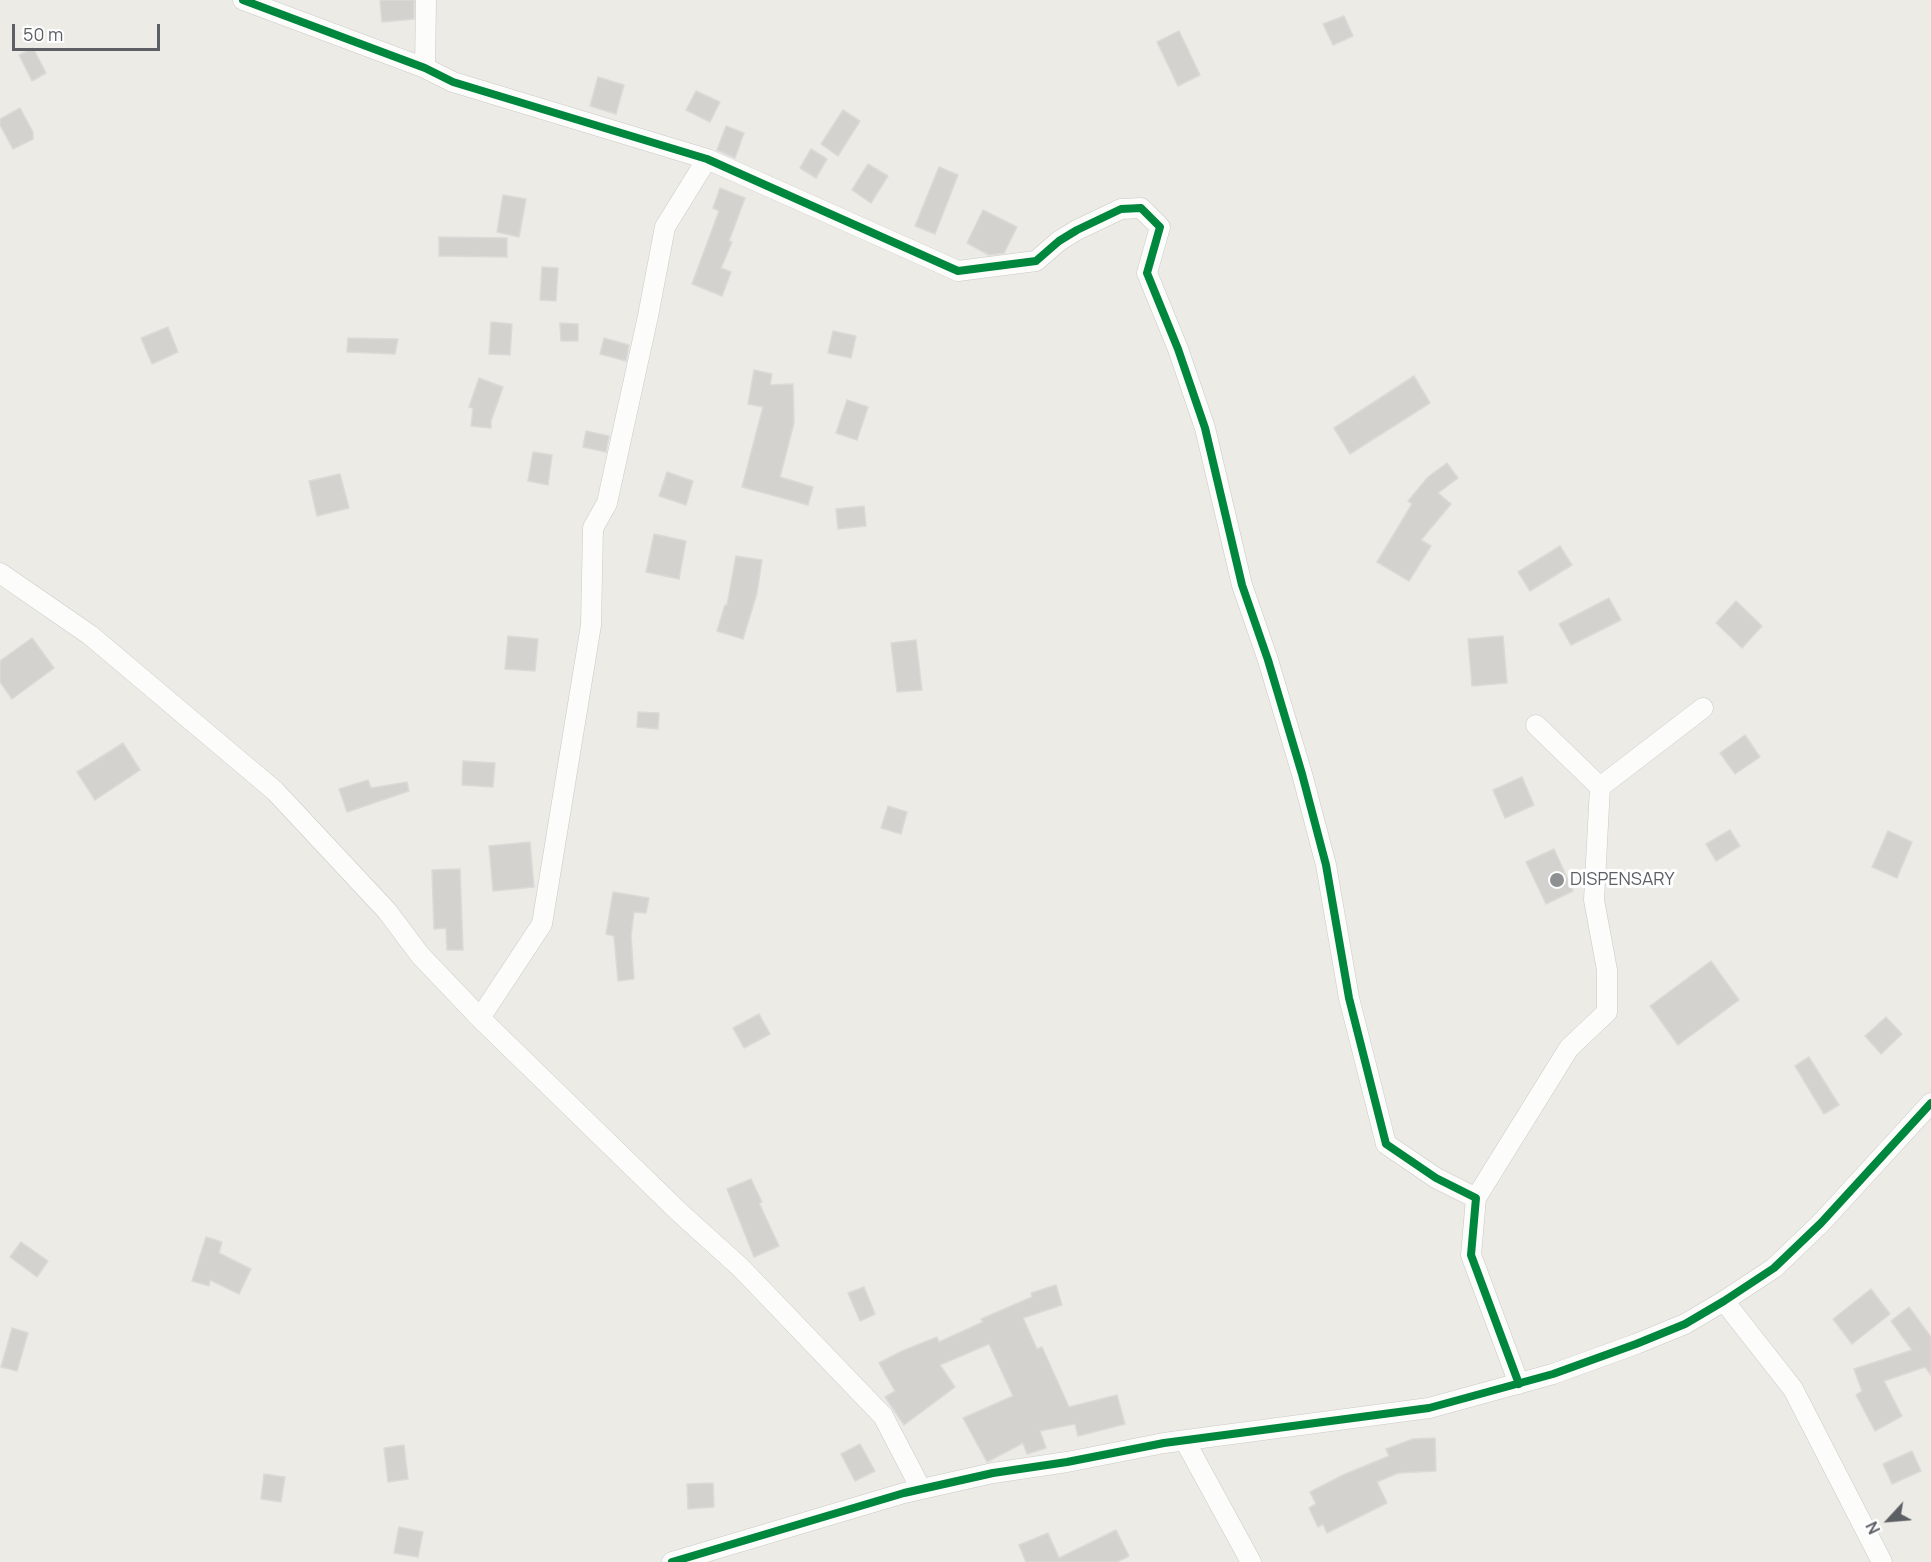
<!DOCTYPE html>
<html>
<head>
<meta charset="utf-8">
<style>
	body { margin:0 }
	#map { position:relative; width:1931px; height:1562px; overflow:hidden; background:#ecebe6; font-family:Manrope,sans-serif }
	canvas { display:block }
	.north { position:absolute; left:1859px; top:1490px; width:60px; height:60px; -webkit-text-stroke:4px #fff; paint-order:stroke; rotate:244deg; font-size:16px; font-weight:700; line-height:24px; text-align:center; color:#5c5f64 }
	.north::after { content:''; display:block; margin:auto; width:21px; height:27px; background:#5c5f64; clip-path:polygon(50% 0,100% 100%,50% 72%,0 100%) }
	.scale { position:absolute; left:12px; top:24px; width:148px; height:27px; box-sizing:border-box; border:3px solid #5c5f64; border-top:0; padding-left:8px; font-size:18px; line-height:21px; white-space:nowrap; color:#5c5f64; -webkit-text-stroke:4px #fff; paint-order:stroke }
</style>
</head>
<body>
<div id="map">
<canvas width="1931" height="1562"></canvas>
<div class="north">N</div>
<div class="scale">50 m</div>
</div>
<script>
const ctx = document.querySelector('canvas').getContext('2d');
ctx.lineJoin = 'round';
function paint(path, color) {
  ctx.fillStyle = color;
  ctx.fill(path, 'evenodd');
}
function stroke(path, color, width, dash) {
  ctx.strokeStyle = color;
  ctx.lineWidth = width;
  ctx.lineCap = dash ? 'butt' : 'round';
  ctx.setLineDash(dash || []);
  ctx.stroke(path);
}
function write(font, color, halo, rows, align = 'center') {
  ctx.font = font + ' Manrope,sans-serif';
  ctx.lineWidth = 6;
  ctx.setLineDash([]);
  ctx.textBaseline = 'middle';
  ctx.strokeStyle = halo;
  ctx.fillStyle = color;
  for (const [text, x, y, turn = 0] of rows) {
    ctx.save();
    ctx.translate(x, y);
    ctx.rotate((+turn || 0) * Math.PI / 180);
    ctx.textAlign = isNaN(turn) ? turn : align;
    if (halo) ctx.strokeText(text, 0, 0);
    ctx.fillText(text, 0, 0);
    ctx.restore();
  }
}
const building = new Path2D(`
	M380 0H414V19L382 22Z
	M1344 16 1353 36 1333 45 1323 24Z
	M1179 31 1200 75 1178 86 1157 42Z
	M33 48 46 73 32 81 19 55Z
	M598 77 624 85 616 114 590 106Z
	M696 91 720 102 710 122 686 110Z
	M20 108 33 132V139L13 149 0 125V119Z
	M843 110 860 121 838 156 821 144Z
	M726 126 744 133 735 158 717 150Z
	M811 149 827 159 816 178 800 168Z
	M868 164 888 176 871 203 852 190Z
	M939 167 958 175 935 234 915 226Z
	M720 188 745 198 729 241 732 242 721 268 731 272 722 296 692 284 719 211 713 208Z
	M503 195 526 199 519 237 497 232Z
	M983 210 1017 227 1004 253 989 255 967 243Z
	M439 237 507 238V257L439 256Z
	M542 267 558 268 556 301 540 300Z
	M491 322 512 324 510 355 489 354Z
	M560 323 578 324V341H561Z
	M168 327 178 352 152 364 141 338Z
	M833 331 856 336 851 358 828 353Z
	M348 338 398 339 395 354 347 352Z
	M604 338 629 345 626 361 600 354Z
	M754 370 772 374 770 385 793 384 794 423 780 477 813 487 808 505 742 487 763 407 748 404Z
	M1414 376 1430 403 1350 454 1334 428Z
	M479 378 503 387 491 421V428L471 426 473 408 469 407Z
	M847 400 868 407 857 440 836 433Z
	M586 431 609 436 606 452 583 447Z
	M533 452 552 455 548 485 528 481Z
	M1447 463 1458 478 1438 493 1451 504 1421 540 1431 546 1409 581 1377 562 1412 504 1408 501 1428 477Z
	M667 472 693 481 686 505 659 496Z
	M340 474 349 508 317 516 309 481Z
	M864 506 866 526 838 529 836 509Z
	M654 534 686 541 679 579 646 572Z
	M1560 546 1572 565 1530 591 1518 572Z
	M736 556 762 560 757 593 743 639 717 631 725 605H727Z
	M1609 598 1621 620 1571 645 1559 624Z
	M1736 601 1762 626 1742 648 1716 623Z
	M508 636 538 639 535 671 505 669Z
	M1503 636 1507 683 1472 686 1468 639Z
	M32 638 54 668 12 699 0 682V661Z
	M916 640 922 690 897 692 891 643Z
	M638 712 659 713 658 729 637 727Z
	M1745 735 1760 757 1735 774 1720 753Z
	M123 743 140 770 95 800 77 772Z
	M463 761 495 763 493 787 462 785Z
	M1522 777 1534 805 1505 818 1493 790Z
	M368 780 371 788 407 782 409 791 347 812 339 789Z
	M888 806 907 812 901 834 881 828Z
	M1730 830 1740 846 1716 861 1706 844Z
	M1888 831 1912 842 1897 878 1872 867Z
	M530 842 534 887 493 891 489 846Z
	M1554 849 1573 891 1546 904 1526 862Z
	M460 869 463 950H447L446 928 434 929 432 870Z
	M613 892 649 898 646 913 634 912 631 936 634 979 618 981 614 936 606 934Z
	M1711 961 1739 1000 1678 1045 1650 1006Z
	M759 1014 770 1034 744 1048 733 1028Z
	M1886 1017 1902 1034 1881 1054 1865 1036Z
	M1809 1057 1839 1105 1824 1114 1795 1066Z
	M751 1179 762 1202 759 1203 779 1246 754 1257 727 1189Z
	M206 1237 222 1242 219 1253 251 1269 239 1294 210 1280 209 1286 192 1281Z
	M21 1242 48 1261 37 1277 10 1257Z
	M1056 1285 1062 1305 1023 1318 1037 1349 1042 1347 1069 1407 1117 1395 1125 1424 1078 1436 1075 1424 1040 1431 1046 1448 1027 1454 1023 1443 987 1462 963 1418 1013 1396 989 1344 940 1365 955 1387 904 1425 885 1397 895 1391 879 1363 902 1351 937 1337 939 1342 983 1322 981 1319 1032 1297 1031 1293Z
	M864 1287 875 1314 860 1321 848 1293Z
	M1871 1289 1890 1314 1852 1344 1833 1319Z
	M1909 1307 1931 1337V1375L1925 1367 1884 1381 1902 1416 1875 1431 1856 1395 1862 1391 1854 1369 1912 1350 1891 1321Z
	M12 1328 28 1333 17 1371 1 1367Z
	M1435 1438 1436 1471 1398 1473 1377 1482 1387 1503 1327 1533 1323 1524 1318 1527 1309 1508 1316 1504 1310 1492 1343 1475 1389 1456 1386 1449 1413 1439Z
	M860 1444 875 1471 855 1481 841 1454Z
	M404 1445 408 1479 388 1482 384 1448Z
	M1912 1451 1921 1471 1892 1484 1883 1464Z
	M264 1474 285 1477 281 1502 261 1499Z
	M713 1483 714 1507 688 1509 687 1484Z
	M399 1527 423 1532 418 1557 394 1553Z
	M1116 1530 1129 1556 1117 1562H1026L1019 1545 1048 1533 1059 1558Z`);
paint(building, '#d3d2cf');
stroke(building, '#dbdad6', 1.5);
const street = new Path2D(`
	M243 0 425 68 453 82 707 159 958 271 1036 261 1059 241 1077 230 1121 209 1141 208 1160 227 1147 273 1178 349 1205 428 1242 585 1268 660 1302 774 1326 865 1349 998 1386 1144 1436 1178 1476 1198 1471 1255 1519 1384
	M425 68 426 0
	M0 573 90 635 275 791 387 911 420 955 480 1018 678 1211 741 1268 883 1416 921 1489
	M1600 787 1703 708
	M480 1018 542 924 591 625 593 528 607 503 648 316 665 227 707 159
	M1476 1198 1569 1048 1607 1012V970L1594 900 1600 787 1536 725
	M1724 1301 1793 1389 1882 1562
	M1185 1441 1251 1562
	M672 1562 904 1493 993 1473 1067 1462 1164 1443 1429 1408 1553 1374 1636 1344 1685 1324 1724 1301 1774 1268 1821 1223 1931 1103`);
stroke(street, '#c9c9c8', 21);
stroke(street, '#fcfcfb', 20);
stroke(new Path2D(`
	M243 0 425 68 453 82 707 159 958 271 1036 261 1059 241 1077 230 1121 209 1141 208 1160 227 1147 273 1178 349 1205 428 1242 585 1268 660 1302 774 1326 865 1349 998 1386 1144 1436 1178 1476 1198 1471 1255 1519 1384
	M672 1562 904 1493 993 1473 1067 1462 1164 1443 1429 1408 1553 1374 1636 1344 1685 1324 1724 1301 1774 1268 1821 1223 1931 1103`), '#00873e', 8);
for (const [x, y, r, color] of [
	[1557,880,8,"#8e9092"]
]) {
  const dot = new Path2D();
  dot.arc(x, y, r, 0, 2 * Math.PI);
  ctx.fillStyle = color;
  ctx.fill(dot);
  stroke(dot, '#fff', 2);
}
write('18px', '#5c5f64', '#fff', [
	["DISPENSARY",1570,880]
], 'left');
</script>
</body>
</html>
